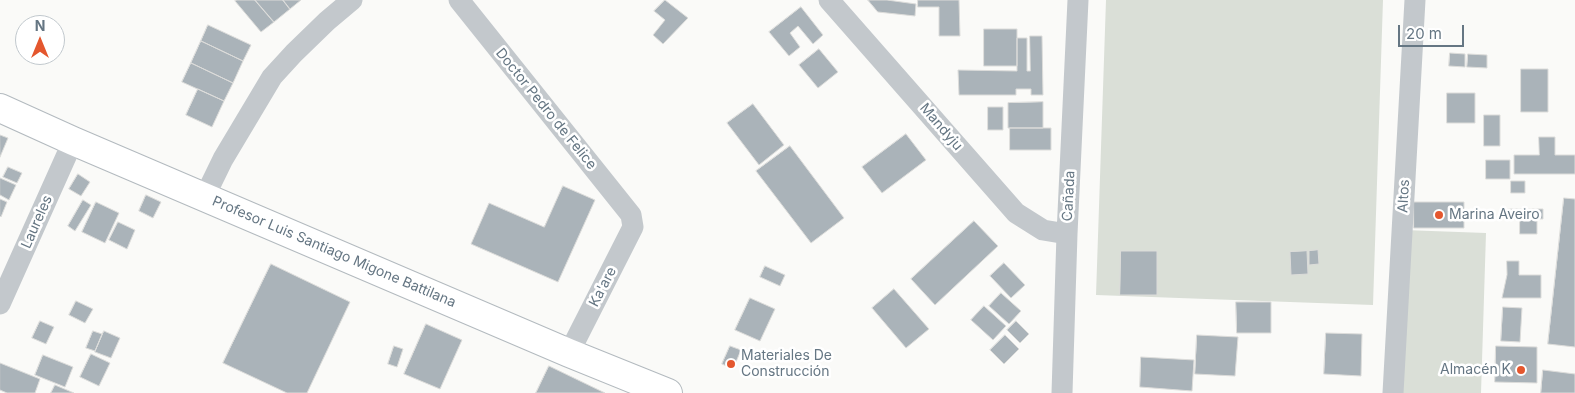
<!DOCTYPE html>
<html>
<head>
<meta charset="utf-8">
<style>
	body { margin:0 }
	#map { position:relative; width:1575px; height:393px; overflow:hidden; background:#fafaf8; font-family:Inter,sans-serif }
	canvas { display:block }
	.north { position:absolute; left:15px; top:15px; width:50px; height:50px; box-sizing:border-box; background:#fff; border:1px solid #c1c8cd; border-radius:50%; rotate:0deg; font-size:14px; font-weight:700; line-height:20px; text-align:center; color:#657683 }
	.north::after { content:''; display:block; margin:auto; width:18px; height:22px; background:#e4572e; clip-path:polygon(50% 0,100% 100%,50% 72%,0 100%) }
	.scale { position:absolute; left:1398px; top:25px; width:66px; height:22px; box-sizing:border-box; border:2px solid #657683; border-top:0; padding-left:6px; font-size:15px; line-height:18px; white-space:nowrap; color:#657683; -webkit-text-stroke:4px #fff; paint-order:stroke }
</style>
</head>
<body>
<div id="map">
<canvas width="1575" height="393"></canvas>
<div class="north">N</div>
<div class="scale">20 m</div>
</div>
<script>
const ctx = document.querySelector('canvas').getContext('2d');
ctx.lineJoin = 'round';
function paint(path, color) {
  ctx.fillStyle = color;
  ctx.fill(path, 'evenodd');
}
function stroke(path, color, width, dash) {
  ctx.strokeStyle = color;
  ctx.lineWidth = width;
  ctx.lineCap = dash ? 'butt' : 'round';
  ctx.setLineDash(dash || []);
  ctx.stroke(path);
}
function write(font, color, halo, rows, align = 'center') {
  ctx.font = font + ' Inter,sans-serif';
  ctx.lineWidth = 5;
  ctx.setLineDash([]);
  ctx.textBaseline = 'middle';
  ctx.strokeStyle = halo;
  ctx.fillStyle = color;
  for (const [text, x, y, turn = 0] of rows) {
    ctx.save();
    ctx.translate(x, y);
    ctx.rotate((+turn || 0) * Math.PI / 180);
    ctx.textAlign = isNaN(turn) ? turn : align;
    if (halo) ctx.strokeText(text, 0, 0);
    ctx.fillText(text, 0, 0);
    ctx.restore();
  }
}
paint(new Path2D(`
	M1106 0H1383L1373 305 1096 295Z
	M1404 230 1486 233 1481 393H1397Z`), '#dadfd7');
const building = new Path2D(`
	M237 0H255L274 22 261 32 235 1Z
	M255 0H283L290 9 274 22Z
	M283 0H301L290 9Z
	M665 0 688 18 663 44 653 35 665 20 654 11Z
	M868 0H887L916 4 915 16 878 12Z
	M918 0H959L960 36H939V7H918Z
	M801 7 823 35 813 44 798 26 790 33 800 47 789 56 769 32Z
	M208 25 251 45 243 61 201 41Z
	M984 29H1017V66H984Z
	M1030 36H1042L1043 95H1031V89H1016V95H959L958 70 1017 71V38H1027V71H1030Z
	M201 41 243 61 233 83 191 63Z
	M819 49 838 72 818 88 799 65Z
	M1450 53 1465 54V67L1449 66Z
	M1468 54 1487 55V68L1467 67Z
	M191 63 233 83 224 101 182 82Z
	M1521 69H1548V112H1521Z
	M198 89 224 101 212 127 186 115Z
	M1447 93H1475V123H1447Z
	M1043 102V128H1008V103Z
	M753 104 784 145 759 165 727 123Z
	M988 107H1003V130H988Z
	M1484 115H1500V146H1484Z
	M1010 128H1051V150H1010Z
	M906 134 926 160 882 193 862 167Z
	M0 135 8 138 0 157Z
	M1539 137H1555V155H1575V174H1514V155H1539Z
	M790 146 844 218 811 243 756 171Z
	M1486 160H1510V179H1486Z
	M8 167 22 173 17 183 3 177Z
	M78 174 90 182 81 196 69 189Z
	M0 178 16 185 9 200 0 195Z
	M1511 181H1525V193H1511Z
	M563 186 595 200 558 282 471 244 489 203 544 227Z
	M146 195 161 202 153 218 139 211Z
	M1564 198 1575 199V347L1548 344Z
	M0 199 7 202 1 217 0 216Z
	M83 200 91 205 75 231 68 226Z
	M96 202 119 213 105 243 82 232Z
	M1414 202H1464V228H1414Z
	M1508 209H1543V219H1508Z
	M1520 219H1537V234H1520Z
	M974 221 998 246 935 305 911 279Z
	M118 222 135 230 127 249 109 240Z
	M1318 250 1319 264 1309 265V251Z
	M1121 251H1157V295H1120Z
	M1307 251 1308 274 1291 275 1290 252Z
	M1507 261H1519V275H1541V298H1502L1507 275Z
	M1004 263 1025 285 1011 298 990 276Z
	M271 264 350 302 307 393H287L223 363Z
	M765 266 785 275 780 286 760 277Z
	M894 289 929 329 906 348 872 308Z
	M1001 293 1021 311 1009 324 989 306Z
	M750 298 775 309 760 341 735 330Z
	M76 301 93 309 85 323 69 315Z
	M1236 302H1271V333H1237Z
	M984 306 1006 326 993 340 971 320Z
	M1503 307 1522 308 1520 342 1501 341Z
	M40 321 54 327 46 344 32 338Z
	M1016 321 1029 334 1020 343 1007 330Z
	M426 324 462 340 440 389 404 374Z
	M93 331 102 334 95 351 86 348Z
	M104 331 120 338 111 358 95 352Z
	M1326 333 1362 334 1361 376 1324 374Z
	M1005 335 1019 349 1004 364 990 350Z
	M1197 335 1238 337 1235 376 1195 374Z
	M394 346 403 349 397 367 388 364Z
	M730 346 741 350 733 369 722 364Z
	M1496 346 1537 347V383L1495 382Z
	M91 354 110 363 99 386 80 377Z
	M43 355 73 367 65 387 35 375Z
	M1141 357 1194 360 1192 391 1140 387Z
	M0 363 40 379 35 393H7L0 390Z
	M549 366 605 393H536Z
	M1543 370 1575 374V393H1541Z
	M55 385 74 393H51Z`);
paint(building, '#aab3b9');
stroke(building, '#dcdcda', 1);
const secondary = new Path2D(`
	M0 108 73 141 569 353 668 393`);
stroke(secondary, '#b3babf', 30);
stroke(new Path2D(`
	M459 0 631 215 633 227 569 353
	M829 0 1016 213 1043 230 1067 234
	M205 196 223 159 272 77 294 53 327 21 352 0
	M0 304 73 141
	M1062 393 1067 234 1078 0
	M1393 393 1415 0`), '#c3c8cc', 21);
stroke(secondary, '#fff', 28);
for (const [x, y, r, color] of [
	[1439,215,5,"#e4572e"],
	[731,364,5,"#e4572e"],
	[1521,370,5,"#e4572e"]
]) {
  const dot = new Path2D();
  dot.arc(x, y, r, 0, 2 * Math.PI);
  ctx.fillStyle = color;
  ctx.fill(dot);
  stroke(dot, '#fff', 2);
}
write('14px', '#657683', '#fff', [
	["Doctor Pedro de Felice",546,109,51],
	["Mandyju",941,127,49],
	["Cañada",1069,196,-87],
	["Altos",1404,196,-87],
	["Laureles",37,222,-66],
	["Profesor Luis Santiago Migone Battilana",334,252,23],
	["Ka'are",603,287,-63]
]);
write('14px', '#657683', '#fff', [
	["Marina Aveiro",1449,215],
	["Materiales De",741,356],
	["Construcción",741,372],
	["Almacén K",1511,370,"right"]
], 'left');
</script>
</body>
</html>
